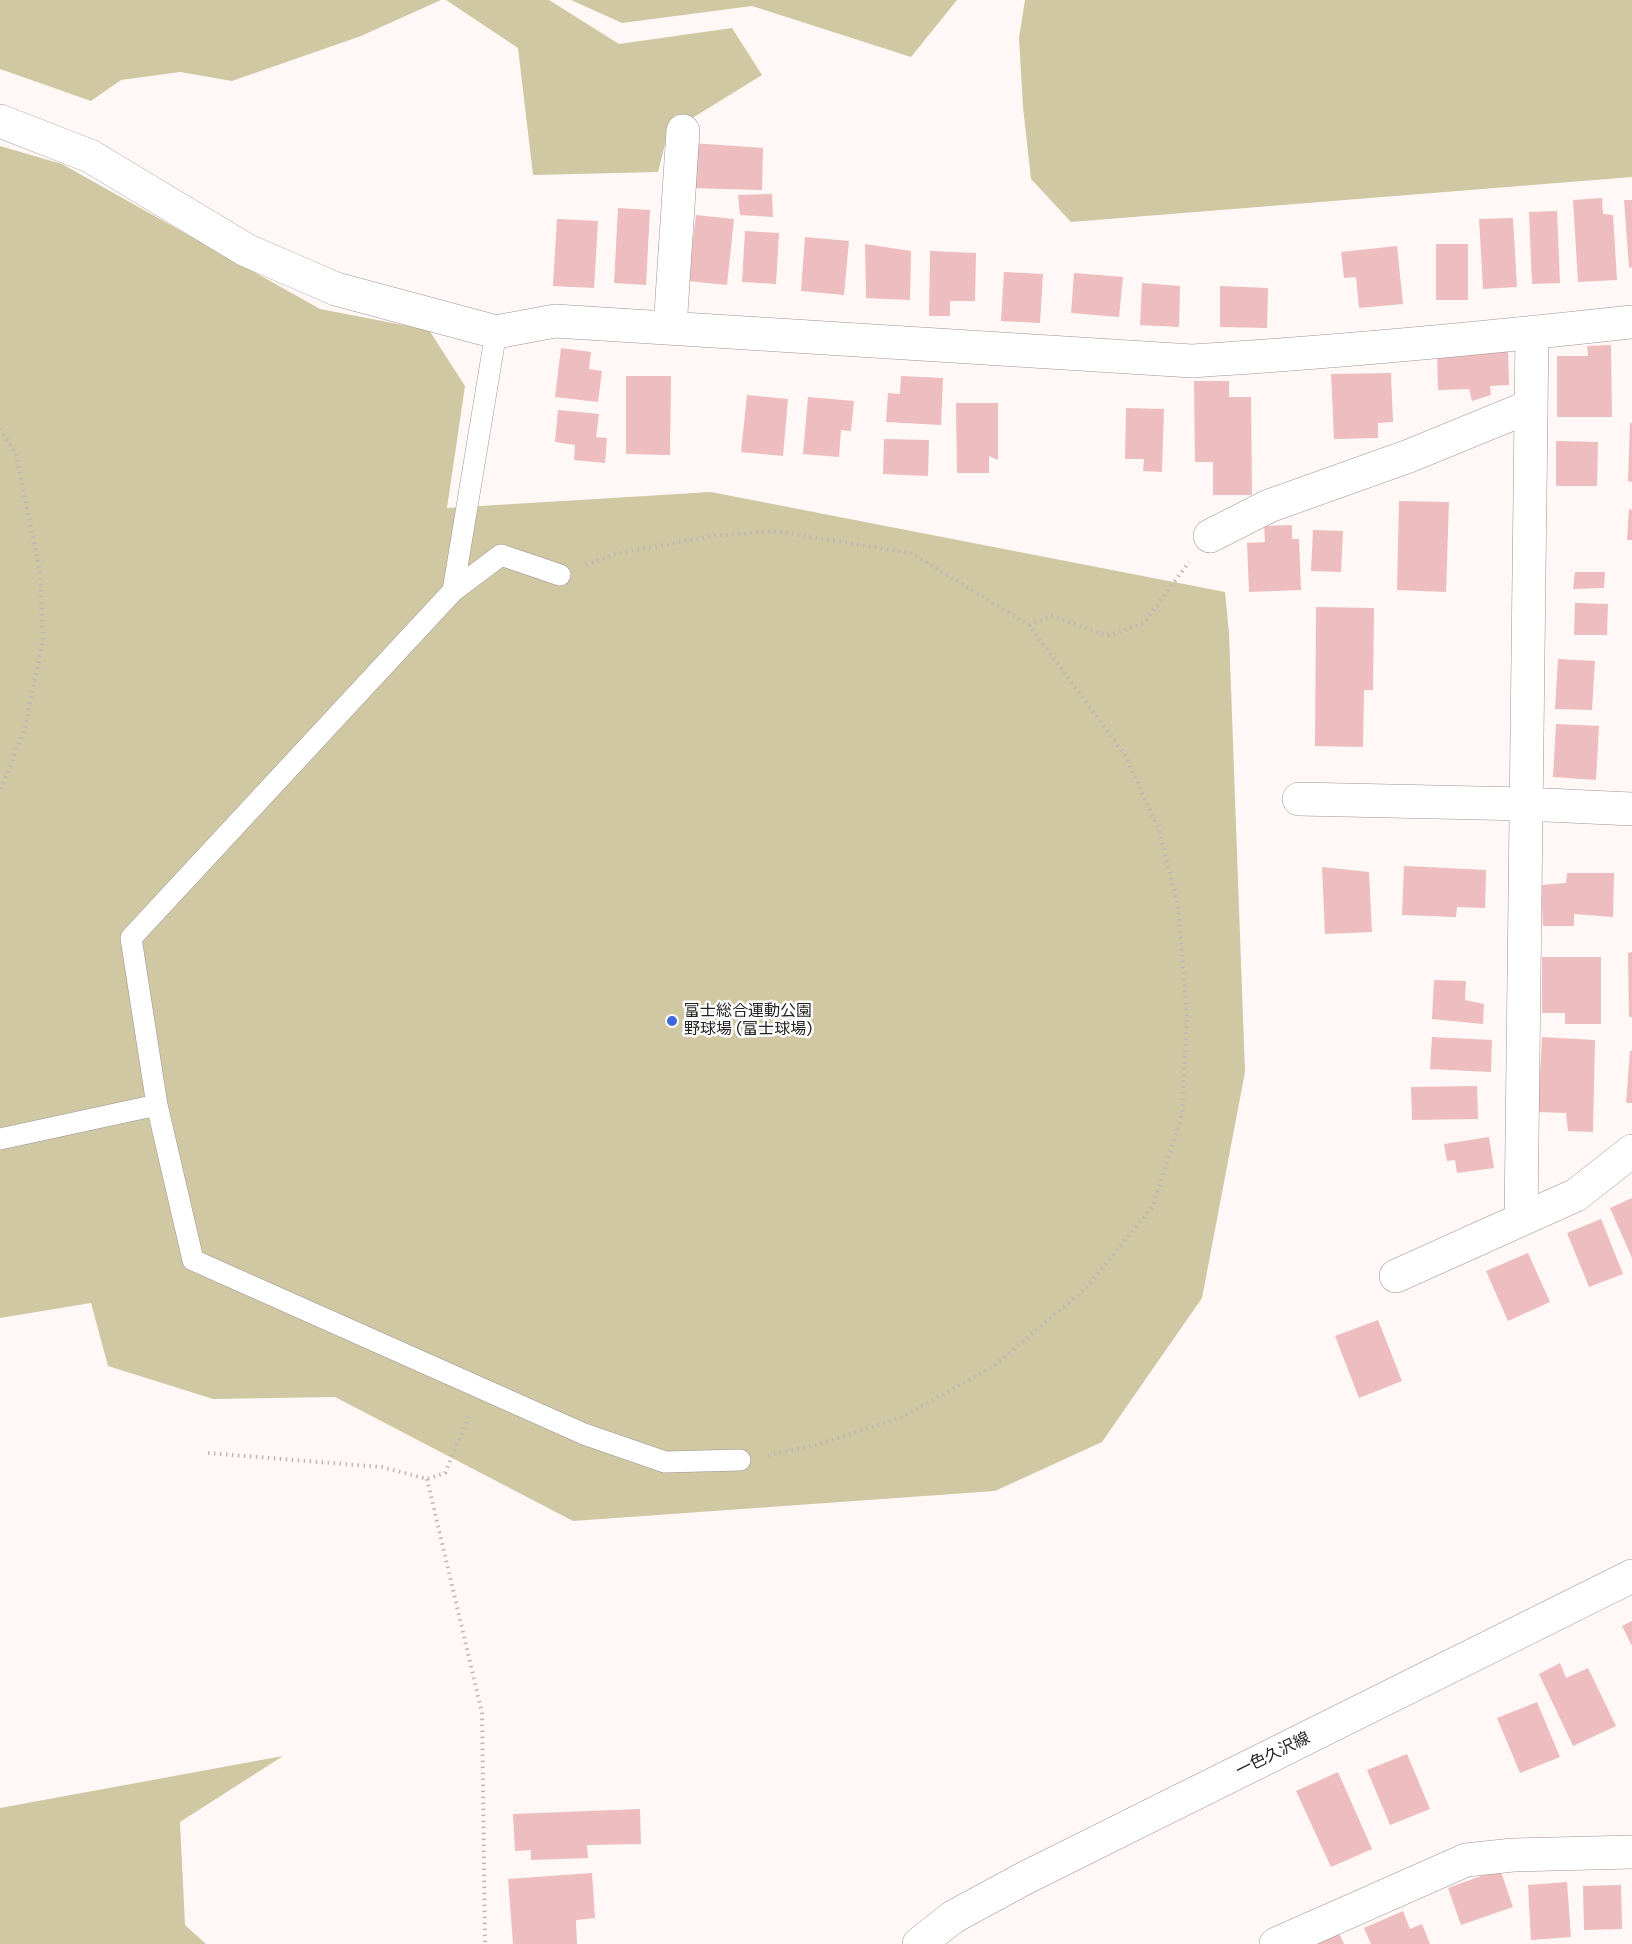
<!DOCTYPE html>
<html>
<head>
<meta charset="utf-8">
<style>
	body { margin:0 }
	canvas { display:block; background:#fff8f6 }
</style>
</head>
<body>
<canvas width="1632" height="1944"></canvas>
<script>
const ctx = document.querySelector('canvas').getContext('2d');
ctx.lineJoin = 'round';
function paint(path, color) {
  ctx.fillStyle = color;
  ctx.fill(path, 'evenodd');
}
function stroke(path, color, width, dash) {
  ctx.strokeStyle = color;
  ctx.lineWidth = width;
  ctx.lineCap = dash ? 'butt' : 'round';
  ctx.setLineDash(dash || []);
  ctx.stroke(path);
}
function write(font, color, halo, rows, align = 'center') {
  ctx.font = font + ' "DM Sans","Noto Sans JP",sans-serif';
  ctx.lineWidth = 5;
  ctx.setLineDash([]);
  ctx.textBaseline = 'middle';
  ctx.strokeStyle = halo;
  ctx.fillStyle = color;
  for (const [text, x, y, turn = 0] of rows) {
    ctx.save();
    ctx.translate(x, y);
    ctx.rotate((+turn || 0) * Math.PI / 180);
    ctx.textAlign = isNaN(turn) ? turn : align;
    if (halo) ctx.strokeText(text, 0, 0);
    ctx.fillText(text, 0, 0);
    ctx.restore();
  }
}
paint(new Path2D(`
	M0 0H441L361 36 232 81 180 72 121 80 91 101 0 69Z
	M446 0H549L619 44 732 28 762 75 668 133 658 172 533 175 518 48Z
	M571 0H957L911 57 752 6 622 23Z
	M1025 0H1632V177L1071 222 1031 179 1023 107 1019 38Z
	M0 146 62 164 320 309 429 330 465 386 447 508 711 492 1225 592 1229 633 1245 1072 1202 1298 1102 1442 995 1491 573 1521 335 1397 213 1399 108 1366 91 1303 0 1318Z
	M283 1756 180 1822 185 1925 206 1944H0V1808Z`), '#d0c7a3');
paint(new Path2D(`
	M692 143 763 148 762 190 690 188Z
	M772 194 773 217 740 215 738 195Z
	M1602 198 1603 214 1613 215 1617 280 1578 282 1573 200Z
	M1624 200H1632V267L1629 268Z
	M618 208 650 210 646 285 614 283Z
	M1557 211 1560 283 1532 284 1529 212Z
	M696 215 734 219 727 285 688 281Z
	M1513 218 1517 287 1483 289 1479 219Z
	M557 219 598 221 594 288 553 286Z
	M745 231 779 233 776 284 742 282Z
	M805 237 849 241 844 295 801 291Z
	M865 244 911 251 910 300 866 298Z
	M1436 244H1468V300H1436Z
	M1397 246 1403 304 1359 308 1356 277 1344 278 1341 252Z
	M930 251 976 253 975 301H950V316H929Z
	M1004 272 1043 274 1040 323 1001 321Z
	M1074 273 1123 277 1119 317 1071 313Z
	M1142 283 1180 286 1179 327 1140 325Z
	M1220 286 1268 288 1267 328 1220 327Z
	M1611 345 1612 417H1557V356H1588L1587 346Z
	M561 348 591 352 589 369 602 371 598 402 555 397Z
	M1508 350 1509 385 1490 386 1491 395 1472 401 1469 389 1438 390 1437 352Z
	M1391 373 1393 422 1378 423V438L1334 439 1331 374Z
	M626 376H671L670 455 626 454Z
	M901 376 943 378 941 425 886 422 888 393 900 394Z
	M1194 381H1229V397H1251L1252 495H1213V462H1195Z
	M747 395 788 399 783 456 741 452Z
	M808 397 854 401 851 431 841 430 839 457 803 454Z
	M956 403H998V460L989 456V473H957Z
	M1126 408 1164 409 1162 472 1143 471 1144 459H1125Z
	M558 410 599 414 596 437 607 438 605 463 574 460 575 445 555 442Z
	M1630 423H1632V482L1628 481Z
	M884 439 929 440 928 476 883 474Z
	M1556 441 1598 442 1597 486H1556Z
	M1399 501 1449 502 1446 592 1397 590Z
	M1629 509 1632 510V540H1627Z
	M1292 525V539H1299L1301 590 1249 592 1247 543 1265 542 1264 526Z
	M1313 530 1343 531 1341 572 1311 571Z
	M1575 572H1605L1604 588 1573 589Z
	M1575 603 1608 604 1607 635H1574Z
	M1316 607 1374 608 1373 690H1364L1363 747 1315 746Z
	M1558 659 1595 661 1592 710 1555 709Z
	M1556 724 1599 726 1596 780 1553 777Z
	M1404 866 1486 870 1485 908 1457 907 1456 917 1402 915Z
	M1322 867 1369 872 1372 932 1325 934Z
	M1567 873H1614L1613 917 1574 914V926H1543L1541 885 1566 883Z
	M1632 952V1017H1629L1628 953Z
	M1542 957H1601V1024H1565V1013H1542Z
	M1434 980 1466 981 1465 1000 1484 1004 1483 1024 1432 1019Z
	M1432 1037 1492 1040 1491 1072 1430 1069Z
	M1542 1037 1595 1040 1593 1132 1568 1131 1566 1113 1538 1112Z
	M1630 1051H1632V1103H1626Z
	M1477 1086 1478 1119 1412 1120 1411 1087Z
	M1489 1137 1494 1168 1457 1173 1455 1160 1447 1161 1444 1144Z
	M1632 1198V1258L1610 1208Z
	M1601 1219 1623 1274 1589 1287 1567 1233Z
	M1528 1253 1550 1302 1508 1321 1486 1271Z
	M1378 1320 1402 1381 1359 1398 1335 1336Z
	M1632 1621V1646L1622 1626Z
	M1560 1663 1566 1678 1588 1668 1616 1726 1573 1746 1539 1674Z
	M1537 1702 1560 1757 1520 1773 1497 1718Z
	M1407 1754 1430 1809 1390 1825 1367 1770Z
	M1338 1772 1372 1849 1331 1867 1296 1791Z
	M640 1809 641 1844 587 1845 588 1858 531 1860V1850L515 1851 513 1814Z
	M1500 1869 1513 1907 1461 1925 1448 1888Z
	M592 1873 595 1918 576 1920 577 1944H513L508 1879Z
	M1567 1882 1571 1937 1531 1940 1528 1885Z
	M1621 1885 1622 1929 1584 1930 1583 1886Z
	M1403 1911 1410 1929 1422 1924 1430 1944H1371L1364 1928Z
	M1339 1933 1344 1944H1314Z`), '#eebdbf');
const lane = new Path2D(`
	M496 332 453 591 131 938 157 1105 193 1260 584 1434 665 1462 740 1460
	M453 591 501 555 560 575
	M0 1139 157 1105`);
const street = new Path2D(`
	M0 121 90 156 246 250 336 289 496 332 555 321 1192 361C1339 352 1486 338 1632 322
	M670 328 683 131
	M1210 536 1269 506 1409 456 1531 406
	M1299 799 1525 804 1632 809
	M1521 1219 1532 333
	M1396 1276 1576 1195 1632 1151
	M1276 1944 1466 1860 1513 1855 1632 1852`);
const primary = new Path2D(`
	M919 1944 953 1917 1025 1878 1632 1576`);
stroke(lane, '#9b9593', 22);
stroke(street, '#9b9593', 34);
stroke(primary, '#9b9593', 34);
stroke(new Path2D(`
	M0 429 16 454 40 572 43 640 25 728 0 791
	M586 565 618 553 715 536 772 531 911 553 1029 625 1125 755 1159 830 1178 906 1187 1018 1182 1114 1153 1206 1087 1287 994 1366 902 1417 817 1445 768 1455
	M1029 625 1052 616 1107 636 1144 623 1189 562
	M208 1453 382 1467 427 1479 445 1473 469 1416
	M427 1479 482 1713 485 1944`), '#bcb6b4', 4, [1.5, 4.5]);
stroke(lane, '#fff', 21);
stroke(street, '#fff', 33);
stroke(primary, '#fff', 33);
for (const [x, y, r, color] of [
	[672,1021,6,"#3e67d9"]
]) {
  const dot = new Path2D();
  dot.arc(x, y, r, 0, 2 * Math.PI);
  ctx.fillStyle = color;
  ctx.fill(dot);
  stroke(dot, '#fff', 2);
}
write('16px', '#252322', '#fff', [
	["富士総合運動公園",684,1012],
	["野球場 (富士球場)",684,1030]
], 'left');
write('16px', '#252322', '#fff', [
	["一色久沢線",1273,1755,-26]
]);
</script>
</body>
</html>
